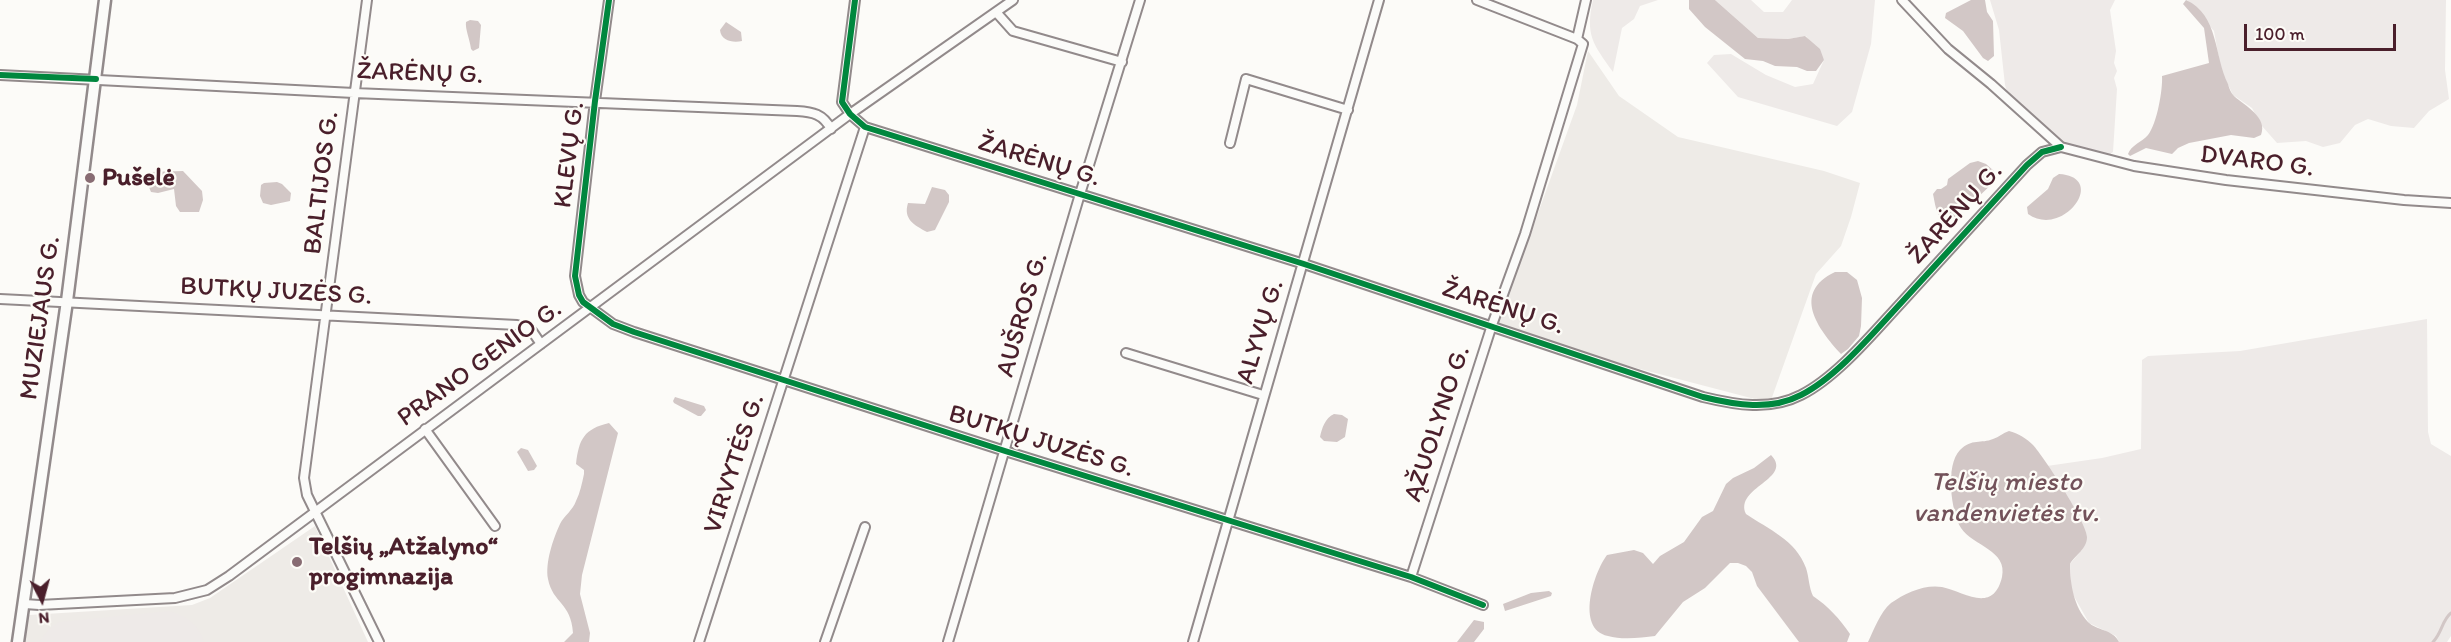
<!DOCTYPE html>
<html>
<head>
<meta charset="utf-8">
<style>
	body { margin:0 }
	#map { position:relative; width:2451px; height:642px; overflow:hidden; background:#fcfbf8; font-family:Itim,sans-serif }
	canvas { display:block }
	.north { position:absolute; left:12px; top:570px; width:60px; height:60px; -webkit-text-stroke:4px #fdfcf7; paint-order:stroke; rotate:174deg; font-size:16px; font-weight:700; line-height:24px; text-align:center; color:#4a1f2b }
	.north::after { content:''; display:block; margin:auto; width:21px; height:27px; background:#4a1f2b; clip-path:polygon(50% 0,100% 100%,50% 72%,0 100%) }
	.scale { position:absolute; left:2244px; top:24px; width:152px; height:27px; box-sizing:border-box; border:3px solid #4a1f2b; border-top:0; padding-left:8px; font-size:18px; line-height:21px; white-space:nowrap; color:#4a1f2b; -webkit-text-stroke:4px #fdfcf7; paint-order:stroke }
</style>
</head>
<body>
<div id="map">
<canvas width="2451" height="642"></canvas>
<div class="north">N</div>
<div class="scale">100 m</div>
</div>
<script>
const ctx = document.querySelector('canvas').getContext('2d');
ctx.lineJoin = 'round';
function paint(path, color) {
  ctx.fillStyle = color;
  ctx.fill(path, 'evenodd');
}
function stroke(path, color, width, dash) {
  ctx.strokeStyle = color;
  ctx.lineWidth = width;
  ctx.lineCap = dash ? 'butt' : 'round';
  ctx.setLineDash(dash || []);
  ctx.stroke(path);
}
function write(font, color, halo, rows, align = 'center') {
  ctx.font = font + ' Itim,sans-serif';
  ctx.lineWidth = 4.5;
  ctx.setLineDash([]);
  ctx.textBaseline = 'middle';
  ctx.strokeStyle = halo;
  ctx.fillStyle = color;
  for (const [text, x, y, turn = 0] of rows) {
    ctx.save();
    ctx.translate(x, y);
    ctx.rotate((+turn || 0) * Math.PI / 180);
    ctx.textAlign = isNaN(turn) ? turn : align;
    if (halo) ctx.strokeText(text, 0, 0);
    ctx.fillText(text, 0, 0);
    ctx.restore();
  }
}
paint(new Path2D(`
	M1588 51 1619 96 1678 137 1824 171 1860 183 1851 217 1841 246 1816 274 1770 403 1621 364 1497 327 1577 105Z
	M315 526 368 642H24L29 615 192 605 210 598Z`), '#eeebe7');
paint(new Path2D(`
	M1593 0H1658L1640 6 1634 19 1622 28 1613 72C1593 44 1585 35 1593 0Z
	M1715 0H1751L1764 12H1783L1792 0H1875L1871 44 1852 112 1837 126 1738 97 1707 63 1714 55 1731 54 1766 75 1795 87 1813 84 1824 60 1806 36 1788 39 1758 38Z
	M1990 0H2115L2110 10 2116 51 2114 63 2117 71 2114 78 2117 89 2113 152 2109 155 2062 142 2010 100 2005 85 1999 30Z
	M2187 0H2446L2445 70 2449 99 2429 111 2414 128 2391 126 2368 119 2355 125 2340 143 2323 147 2306 141 2277 143 2262 126 2252 108 2233 95 2221 70 2214 31Z
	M2427 319 2428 432 2431 444 2451 456V636L2447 642H2119L2116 636 2089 623 2071 591 2070 564 2080 552 2081 519 2047 466 2102 458 2141 449 2142 360 2148 356 2240 351Z
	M169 611C187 616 198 624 204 642H39L49 629 59 622Z`), '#eeeae8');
paint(new Path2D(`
	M1689 0H1715L1758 38 1788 39 1805 36 1820 49 1824 60 1816 71H1807L1797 67 1775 66 1763 61 1745 59 1705 27 1689 9Z
	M1971 0H1985L1987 12 1993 21 1994 56 1988 61 1983 58 1963 31 1945 18 1946 13Z
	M2186 0C2219 15 2214 56 2228 84 2229 88 2231 93 2234 96 2245 106 2268 117 2261 135L2254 138 2231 135 2189 143 2178 148 2172 154 2146 148 2130 156 2128 154C2131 145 2142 142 2148 135 2157 124 2163 89 2162 76L2209 63 2204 28 2183 4Z
	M470 20 478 21 481 25 479 48 473 51 471 49C470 40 465 29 466 22Z
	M726 22 741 32 742 41C733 43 721 41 720 30Z
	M1978 161 1986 164 1994 171 1995 181 1974 201 1962 203 1956 217C1937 226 1936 208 1933 194L1937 189H1941L1947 185 1948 179 1970 163Z
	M183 171 202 191 203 200 199 212H180L176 206 174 189 158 193 151 192C148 185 147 179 151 172Z
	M2059 174C2109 177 2063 239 2028 214L2027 207 2048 189 2053 178Z
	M277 182 282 184 291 193 290 201 271 205 263 203 260 196 261 185 264 183Z
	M932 187 945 190 949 195V202L935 230 927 232C914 225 903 219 908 203L925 204Z
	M1835 272H1847L1857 280 1862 298 1861 326 1859 336 1848 349 1841 354C1818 329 1791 293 1835 272Z
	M675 397 704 406 706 410 701 416H698L674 403 673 401Z
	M1334 414 1342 415 1348 419 1345 437 1337 442 1324 441 1320 437C1322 428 1325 418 1334 414Z
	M609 423 618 433 582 575 580 594 590 633 589 642H564L573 633C571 602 553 604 548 579 545 563 553 539 560 524 564 516 573 510 576 501 580 493 582 483 584 474V470L576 464C579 439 584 429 609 423Z
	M2009 431C2018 433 2027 439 2033 445 2044 457 2087 523 2087 537 2087 549 2075 555 2070 564 2070 584 2074 607 2088 622 2097 631 2113 629 2119 642H1868C1874 630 1880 612 1891 603 1905 593 1925 584 1942 587 1963 591 1993 615 2002 577 2008 550 1973 546 1961 528 1951 512 1945 465 1960 450 1972 438 1981 444 1993 439 1999 437 2003 433 2009 431Z
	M521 448 528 450 537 466 534 470 528 471 517 452Z
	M1771 455C1794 479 1734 487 1746 514 1768 529 1796 540 1806 568 1809 577 1809 588 1813 596 1828 606 1840 619 1850 634L1847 642H1799L1757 586 1752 572 1746 566 1738 563H1730L1705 588 1683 602 1655 636C1641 638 1621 640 1608 636 1575 629 1594 572 1607 555L1634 550 1643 553 1653 564 1660 556 1684 542 1702 517 1713 511 1726 484 1733 478 1754 468Z
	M1549 591 1552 593 1551 596 1505 611 1503 604 1531 593Z
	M1474 620 1484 622V629L1474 642H1457Z`), '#d2c7c6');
stroke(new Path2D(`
	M2433 642C2442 633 2442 620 2451 613`), '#d2c7c6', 3);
const minor = new Path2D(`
	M367 0 304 478 307 495 379 642
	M609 0 595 101 575 276 579 295 583 302 613 324 634 332 1005 451 1411 577 1483 605
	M855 0 842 102 850 114 865 127 1304 264 1703 397C1736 405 1770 411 1801 395 1837 377 1874 332 1901 303 1943 257 1985 211 2027 165L2042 152 2061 147
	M1902 0 1948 49 1991 84 2061 147 2134 166 2226 180 2404 200 2451 203
	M996 12 1013 31 1122 62
	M1577 39 1586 0
	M0 75 354 93 797 111C813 112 823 114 831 129
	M1230 143 1246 79 1348 110
	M0 299 517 325 532 331 541 344
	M1126 353 1263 395
	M425 429 495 526
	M1411 577 1492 325 1525 234 1583 44 1577 39 1477 0
	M25 604 39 605 175 598 207 590 229 576 850 114 1013 0
	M699 642 865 127
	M825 642 865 527
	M948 642 1080 194 1140 0
	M1193 642 1379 0`);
const secondary = new Path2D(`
	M18 642 67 301 105 0`);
stroke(minor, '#928a8b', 12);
stroke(secondary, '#928a8b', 15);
stroke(minor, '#fbfbf9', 8);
stroke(secondary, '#fbfbf9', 10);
stroke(new Path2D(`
	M609 0 595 101 575 276 579 295 583 302 613 324 634 332 1005 451 1411 577 1483 605
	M855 0 842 102 850 114 865 127 1304 264 1703 397C1736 405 1770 411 1801 395 1837 377 1874 332 1901 303 1943 257 1985 211 2027 165L2042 152 2061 147
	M0 75 96 79`), '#00873e', 6);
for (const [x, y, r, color] of [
	[90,178,6,"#886c73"],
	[297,562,6,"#886c73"]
]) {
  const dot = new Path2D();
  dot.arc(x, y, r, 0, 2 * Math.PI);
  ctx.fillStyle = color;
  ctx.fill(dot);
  stroke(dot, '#fdfcf7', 2);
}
write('26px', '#4a1f2b', '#fdfcf7', [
	["ŽARĖNŲ G.",420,74,2],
	["KLEVŲ G.",570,155,-83],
	["ŽARĖNŲ G.",1039,161,17],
	["DVARO G.",2257,162,7],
	["BALTIJOS G.",322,183,-83],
	["ŽARĖNŲ G.",1956,214,-48],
	["BUTKŲ JUZĖS G.",276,292,3],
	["ŽARĖNŲ G.",1503,308,18],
	["AUŠROS G.",1023,315,-74],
	["MUZIEJAUS G.",41,318,-82],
	["ALYVŲ G.",1261,332,-73],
	["PRANO GENIO G.",480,364,-36],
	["ĄŽUOLYNO G.",1438,424,-72],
	["BUTKŲ JUZĖS G.",1041,442,17],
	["VIRVYTĖS G.",735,464,-72]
]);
write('bold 26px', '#4a1f2b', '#fdfcf7', [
	["Pušelė",102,178],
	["Telšių „Atžalyno“",309,547],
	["progimnazija",309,577]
], 'left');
write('italic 27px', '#73525a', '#fdfcf7', [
	["Telšių miesto",2006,483],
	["vandenvietės tv.",2006,514]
]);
</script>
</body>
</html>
